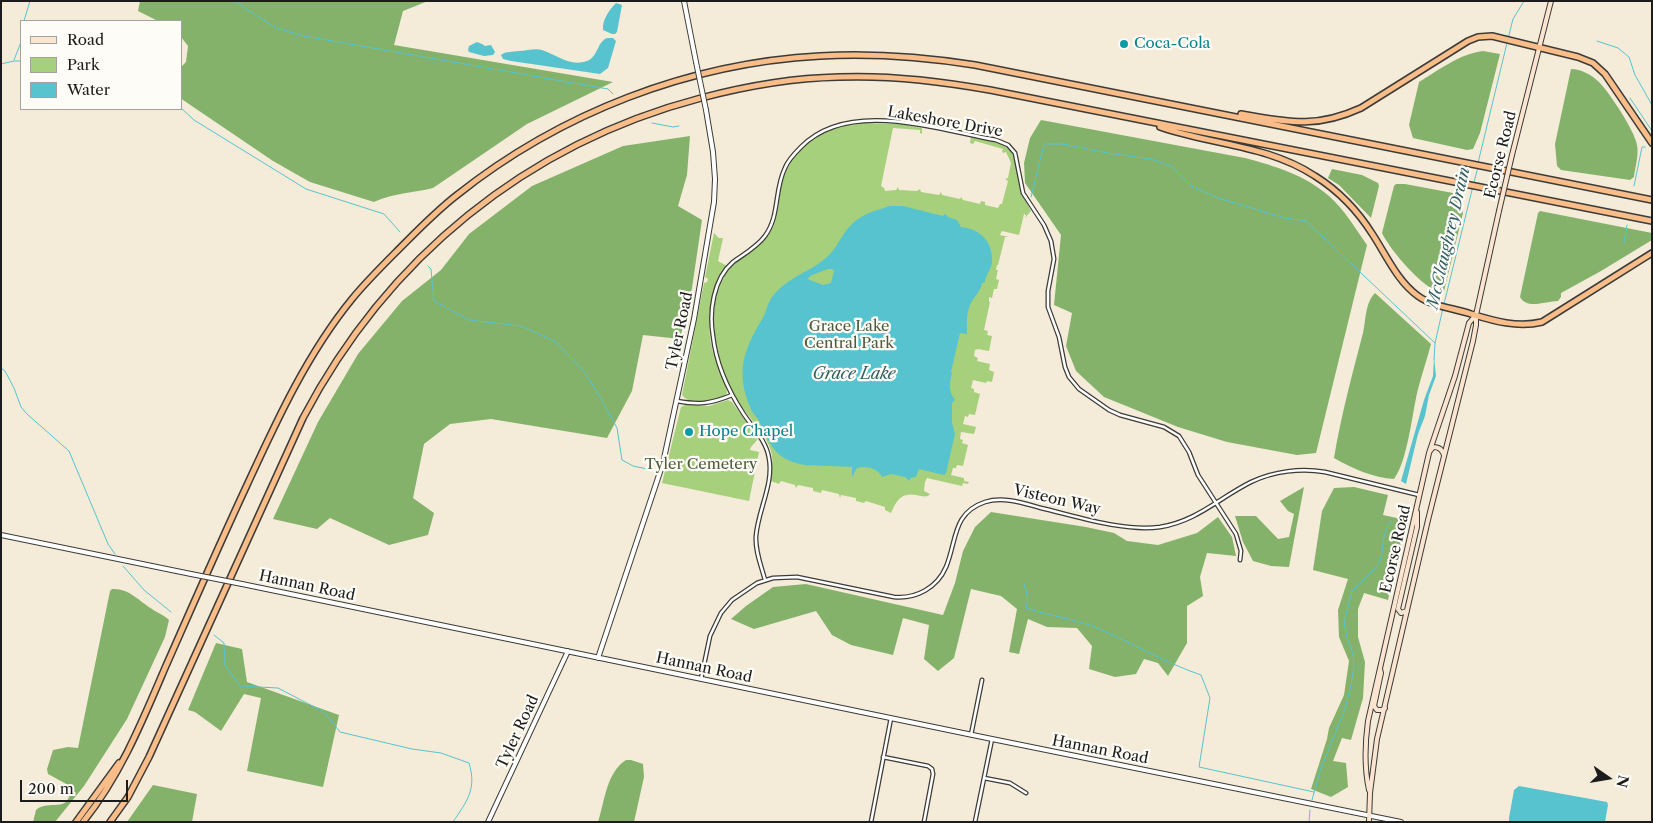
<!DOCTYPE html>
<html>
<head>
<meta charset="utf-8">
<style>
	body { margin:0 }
	#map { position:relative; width:1653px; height:823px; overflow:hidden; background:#f4ecd8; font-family:"Libre Caslon Text",serif }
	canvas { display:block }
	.frame { position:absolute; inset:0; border:2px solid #1c1c1c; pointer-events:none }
	.legend { position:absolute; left:20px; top:20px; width:162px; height:90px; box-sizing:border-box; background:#fdfcf7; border:1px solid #a3a29f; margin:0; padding:6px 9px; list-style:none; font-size:15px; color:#1c1c1c }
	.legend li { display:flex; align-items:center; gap:10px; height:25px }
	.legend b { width:25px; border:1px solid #a3a29f }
	.north { position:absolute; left:1583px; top:753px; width:50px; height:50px; -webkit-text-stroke:4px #fdfcf7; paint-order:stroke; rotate:103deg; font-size:14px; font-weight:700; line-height:20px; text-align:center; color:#1c1c1c }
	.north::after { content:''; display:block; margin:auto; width:18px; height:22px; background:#1c1c1c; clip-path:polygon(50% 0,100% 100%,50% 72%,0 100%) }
	.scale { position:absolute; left:20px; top:780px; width:108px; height:22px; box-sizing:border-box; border:2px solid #1c1c1c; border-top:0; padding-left:6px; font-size:15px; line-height:18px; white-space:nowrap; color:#1c1c1c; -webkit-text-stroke:4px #fdfcf7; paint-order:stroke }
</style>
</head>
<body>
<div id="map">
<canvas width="1653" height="823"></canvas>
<div class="frame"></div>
<ul class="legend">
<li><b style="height:6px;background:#fce5d0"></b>Road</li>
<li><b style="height:14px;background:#a6d07b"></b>Park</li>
<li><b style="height:14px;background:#56c3cf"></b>Water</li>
</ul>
<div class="north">N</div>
<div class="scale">200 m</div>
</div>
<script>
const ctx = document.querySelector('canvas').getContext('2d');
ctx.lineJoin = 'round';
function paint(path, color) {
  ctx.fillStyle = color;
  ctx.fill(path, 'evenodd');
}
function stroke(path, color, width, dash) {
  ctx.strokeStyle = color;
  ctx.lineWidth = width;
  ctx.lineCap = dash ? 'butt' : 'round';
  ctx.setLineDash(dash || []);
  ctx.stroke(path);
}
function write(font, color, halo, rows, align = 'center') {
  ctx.font = font + ' "Libre Caslon Text",serif';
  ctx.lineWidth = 4.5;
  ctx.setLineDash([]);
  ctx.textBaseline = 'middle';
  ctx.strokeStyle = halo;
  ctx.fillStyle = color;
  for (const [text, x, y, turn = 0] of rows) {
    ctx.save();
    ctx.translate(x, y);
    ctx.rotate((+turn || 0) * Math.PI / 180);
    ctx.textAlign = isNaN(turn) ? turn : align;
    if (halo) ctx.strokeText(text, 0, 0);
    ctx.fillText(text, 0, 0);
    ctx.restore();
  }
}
paint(new Path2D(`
	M856 123 899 124 922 128V134L920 133V130L893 128 881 186 884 188 885 191 896 190 898 187 899 190 917 191 920 189 921 192 939 195 941 192 942 195 960 199 961 197 963 200 980 204 981 201 985 202V205L998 208 1000 204H1002L1008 181 1005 179 1008 178 1011 163 1006 152 1003 153 1002 151 1003 149 975 141 973 144 970 143 971 137 974 136 1002 144 1011 151 1015 160 1020 190 1031 211 1025 218 1026 215 1024 214 1019 235 1002 231 1000 235 1009 237H1005L998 265H997L996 270H998L996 279 999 280 997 289H994L992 298 989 297V302H990L984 330 988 331 987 335 992 336 989 351 978 349 975 350 974 356 978 358 977 361 990 364 989 370 994 372 992 382 987 381 986 383 973 380 971 388 974 389V392L980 394 975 415 969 414 968 417 965 416 963 424 976 427 974 434 961 432 960 439 963 440 962 443 968 445 963 466 957 465 956 468H953L951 475 964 478V481L969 482 968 484 963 483 962 486 927 478 925 482 924 491 930 494 928 496C924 497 921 496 916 495 900 492 896 502 891 513L885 510V507L866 501 864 503 856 501V498L841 495 840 498 839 494 822 490 821 493 813 491V488L798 485 796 488 795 485 781 481 779 484 771 481C771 471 774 461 771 451 766 434 751 420 741 406 721 377 708 329 717 294 720 285 724 275 731 267 746 251 768 245 775 222 779 210 779 197 782 184 791 148 821 128 856 123Z
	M714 233 719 238H723L718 261 727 266C708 288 706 325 713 352 717 365 726 379 727 393 719 403 691 407 682 395L704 283 707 282 708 279 705 277Z
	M728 400 732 402 758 438C756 443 751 445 750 450L759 452 749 501 662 483 681 407 685 405 709 406Z`), '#a6d07b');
paint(new Path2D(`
	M140 1H428L403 11 394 45 613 82 527 124 433 188C413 193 393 193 374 202L310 182 273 161 183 100 181 98V67L186 62 188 46 181 37V21H158L138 11Z
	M1483 51 1500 54 1480 133 1473 149 1467 150 1413 138 1409 125 1419 82C1439 70 1459 54 1483 51Z
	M1571 69C1581 69 1592 75 1599 82 1609 92 1635 131 1637 145 1639 156 1635 167 1634 177L1630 180 1561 170 1557 166 1555 144Z
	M1041 120 1245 158C1275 166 1305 175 1329 196 1344 209 1355 228 1367 245L1316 453 1297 455 1227 442 1178 427 1104 397 1076 371 1066 346 1072 313 1054 305 1061 235 1025 183 1024 163 1030 138Z
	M690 136 687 175 678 206 702 220 692 288 680 339 643 335 632 391 607 438 491 419 450 424 424 444 413 498 434 513 428 535 389 545 330 518 317 529 273 519 318 422 358 354 402 301 441 270 469 234 532 186 623 146Z
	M1332 169 1362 175 1378 183 1379 186 1371 218 1339 185 1328 178Z
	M1396 184H1405L1453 193C1461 198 1461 204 1463 213L1444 291 1442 293C1424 290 1390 250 1382 233L1394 186Z
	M1540 211 1652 233V240L1601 271 1561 293V297L1558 301C1546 301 1527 310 1520 297L1538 213Z
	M1375 293 1431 344C1427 359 1422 374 1418 389 1412 413 1408 460 1394 479 1374 478 1351 468 1334 458 1341 416 1352 375 1363 333 1366 320 1365 303 1375 293Z
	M1304 487 1289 567 1271 566 1253 561 1243 542 1235 516H1256L1278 539 1289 537 1294 514 1288 511 1280 501Z
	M1354 487 1388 495 1383 515 1406 520 1388 600 1364 593 1358 609V637L1365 662 1363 698 1351 740 1342 738 1333 761 1346 763 1348 787 1331 797 1311 789 1327 739 1329 728 1344 695 1349 661 1339 637 1338 610 1348 579 1313 570 1322 511 1334 488Z
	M991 512 1086 527 1114 533 1127 541 1158 545 1197 533 1218 517 1232 537 1236 556 1207 553 1200 577 1203 596 1187 606V643L1168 676 1158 663 1144 659 1136 674 1115 677 1089 669 1092 646 1077 628 1047 627 1028 619 1019 654 1009 652 1017 609 1001 596 971 589 954 658 938 671 924 659 929 625 903 618 893 655 851 645 832 635 816 611 754 629 731 619 746 606 773 587 806 584 943 615 955 583 963 551 975 527Z
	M112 589C129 588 139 601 152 609 158 613 164 615 169 620L165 637 127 719 84 786 55 822H33L36 810C50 798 71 816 70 786L48 774 47 769 53 750 68 747 78 748 110 591Z
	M216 643 242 649 247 682 339 715 323 787 247 771 261 698 244 694 221 731 195 712 188 710Z
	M626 760H631L643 764 644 777 634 822H598C605 801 606 773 626 760Z
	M153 785 197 794 192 822H127Z`), '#84b26b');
paint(new Path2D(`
	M616 3 622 5 617 32 615 34H612L603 30C602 20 609 10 616 3Z
	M607 38H613L616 41 608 68 600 74 511 61 503 59 501 55C506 51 512 52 519 51 527 51 534 48 542 50 557 55 570 67 587 61 598 57 597 42 607 38Z
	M477 42 482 44 485 46 491 45 495 52 493 55 484 56 469 52 468 50 469 46Z
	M890 206H903L943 216 945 214 948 217 957 220 961 227C980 229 993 241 992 262 991 270 985 276 985 282L982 283C981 292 973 297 970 305 966 314 967 324 967 334L960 333 951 372 952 373C949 383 949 393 955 400L952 403V423L955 434 946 473 944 475 919 469 916 477 910 478V481L905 477 891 474 882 477C879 469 866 465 857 468L852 477V467C845 467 837 466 829 466 813 465 801 467 786 459 772 452 766 436 760 423 758 418 752 413 750 407 736 373 743 351 761 321 766 314 767 304 772 297 790 275 809 273 827 257 834 251 838 243 843 235 857 215 868 213 890 206ZM828 269H832L834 271 831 283 823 285 807 279 812 275Z
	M1434 357 1436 376 1429 395 1425 416 1418 434 1406 484 1401 481 1424 400 1433 376Z
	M1519 786 1607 802 1608 805 1605 822H1509V818L1514 790Z`), '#56c3cf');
stroke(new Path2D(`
	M234 1 276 28 304 36 608 89 613 94
	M24 21 30 1
	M1508 39 1513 19 1524 1
	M1597 41 1618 48 1629 57 1635 75 1652 105
	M14 60 21 42
	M1 64 14 61H21
	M1630 98 1652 131
	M181 108 194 120 306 189 384 214 400 232
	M652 123 673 127 679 126
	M1478 163 1507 43
	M1474 182 1478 167
	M1634 186 1642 147H1645
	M1031 197 1044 144H1063L1107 153 1151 159 1171 166 1191 186 1218 198 1285 218 1306 221 1435 343
	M1624 243 1627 225
	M428 266 431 269 434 301 469 320 521 326 556 342 586 374 600 397 617 428 622 460 633 466 652 470
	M1444 304 1473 186
	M1434 360 1435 343 1443 308
	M1 368 5 371 14 388 21 407 27 414 69 451 108 544 115 554
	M123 566 144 590 171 612
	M1024 584 1028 598 1026 608C1047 615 1070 618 1092 626 1129 641 1163 662 1201 675L1210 698 1199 767 1314 792
	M214 635 224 643 225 665 240 686 278 688 324 712 340 732 412 749 441 753 469 763C477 789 467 801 453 822
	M1312 800 1320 771 1345 709 1351 685 1354 667 1353 653 1347 638 1344 622 1352 591 1378 565C1386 551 1379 533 1392 521
	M1309 822 1310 810`), '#56c3cf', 1);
const minor = new Path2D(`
	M677 401C699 405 710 404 732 395
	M765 580C761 565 755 551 756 536 758 510 774 484 769 458 766 440 752 427 743 413 728 390 716 363 713 336 709 312 713 279 733 262 744 254 757 247 765 236 780 216 774 190 785 168 788 160 795 153 801 147 849 98 938 130 996 140L1008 145 1015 153 1023 193 1044 225 1051 241 1054 259 1048 291V307L1059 337 1065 367 1069 377 1079 389 1109 410 1120 415 1164 427 1179 436 1189 452 1198 475 1236 534 1241 551 1240 560
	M701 679 710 636 721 613 732 600 757 583 773 578 797 577 894 597C916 599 937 588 946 567 957 541 952 513 985 502 1003 496 1023 503 1041 508 1076 516 1123 532 1160 527 1197 521 1219 498 1251 482 1274 471 1301 468 1325 472L1419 495
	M971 735 982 680
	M883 757 928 766 932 769 933 774 924 822
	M984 778 1010 783 1026 793
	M871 822 891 718
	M975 822 992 739`);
const tertiary = new Path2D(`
	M684 1 696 62
	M1 535 191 574
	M242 584 992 739 1401 822
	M598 658 663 463 694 319 714 202 715 179 713 152 706 110
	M488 822 568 651`);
const secondary = new Path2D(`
	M1512 155 1551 1
	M1430 451 1433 447C1440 447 1442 450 1444 455
	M1407 611 1401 613 1398 609 1417 527V512
	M1380 669 1381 673 1374 706 1377 710H1382L1385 708
	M1369 790C1364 767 1365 743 1368 721L1429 453 1455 376 1469 323 1476 315
	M1369 822 1370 793 1377 739 1428 520 1473 341 1476 325V315L1499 211`);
const motorway = new Path2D(`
	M1241 114C1288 122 1315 129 1361 108L1468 41 1478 37 1492 36 1578 57 1593 63 1605 74 1652 143
	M1160 127C1212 145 1268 145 1315 176 1339 191 1358 211 1373 235 1386 255 1398 282 1418 296 1433 307 1454 308 1471 314 1494 321 1518 328 1542 322L1652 253
	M76 822 119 763
	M83 822C120 776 142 722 165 668 192 607 219 545 247 485 276 422 307 354 352 299 365 283 381 267 396 252 416 232 435 212 457 195 560 113 689 63 820 56 872 53 924 57 975 65L1652 200
	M110 822 128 797 149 757 303 418C387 258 526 144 701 98 746 86 792 78 839 77 889 75 940 81 990 90L1652 221`);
stroke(minor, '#3c3b38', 5);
stroke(tertiary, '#3c3b38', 6);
stroke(secondary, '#3c3b38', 6);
stroke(motorway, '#3c3b38', 8);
stroke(minor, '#fff', 2.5);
stroke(tertiary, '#fff', 4);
stroke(secondary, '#fce5d0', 4);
stroke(motorway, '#f8bd89', 5);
const tertiaryBridge = new Path2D(`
	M696 62 706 110
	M191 574 242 584`);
const secondaryBridge = new Path2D(`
	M1499 211 1512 155`);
stroke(tertiaryBridge, '#3c3b38', 6, []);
stroke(secondaryBridge, '#3c3b38', 6, []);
stroke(tertiaryBridge, '#fff', 4);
stroke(secondaryBridge, '#fce5d0', 4);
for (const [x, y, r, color] of [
	[1124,44,5,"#0f9aa8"],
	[689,432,5,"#0f9aa8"]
]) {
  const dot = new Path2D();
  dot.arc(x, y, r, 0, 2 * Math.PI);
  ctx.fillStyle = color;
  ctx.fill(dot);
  stroke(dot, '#fdfcf7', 2);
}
write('15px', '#0d838f', '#fdfcf7', [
	["Coca-Cola",1134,44],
	["Hope Chapel",699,432]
], 'left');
write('15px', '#1c1c1c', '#fdfcf7', [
	["Lakeshore Drive",945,122,10],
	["Ecorse Road",1501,155,-76],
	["Tyler Road",680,331,-78],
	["Visteon Way",1057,500,13],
	["Ecorse Road",1396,549,-77],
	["Hannan Road",307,586,12],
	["Hannan Road",704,668,12],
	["Tyler Road",518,732,-65],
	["Hannan Road",1100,750,11]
]);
write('15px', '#4c5b3d', '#fdfcf7', [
	["Grace Lake",849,327],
	["Central Park",849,344],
	["Tyler Cemetery",701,465]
]);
write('italic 16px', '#335f64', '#fdfcf7', [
	["McClaughrey Drain",1449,238,-77],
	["Grace Lake",854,374]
]);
</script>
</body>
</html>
